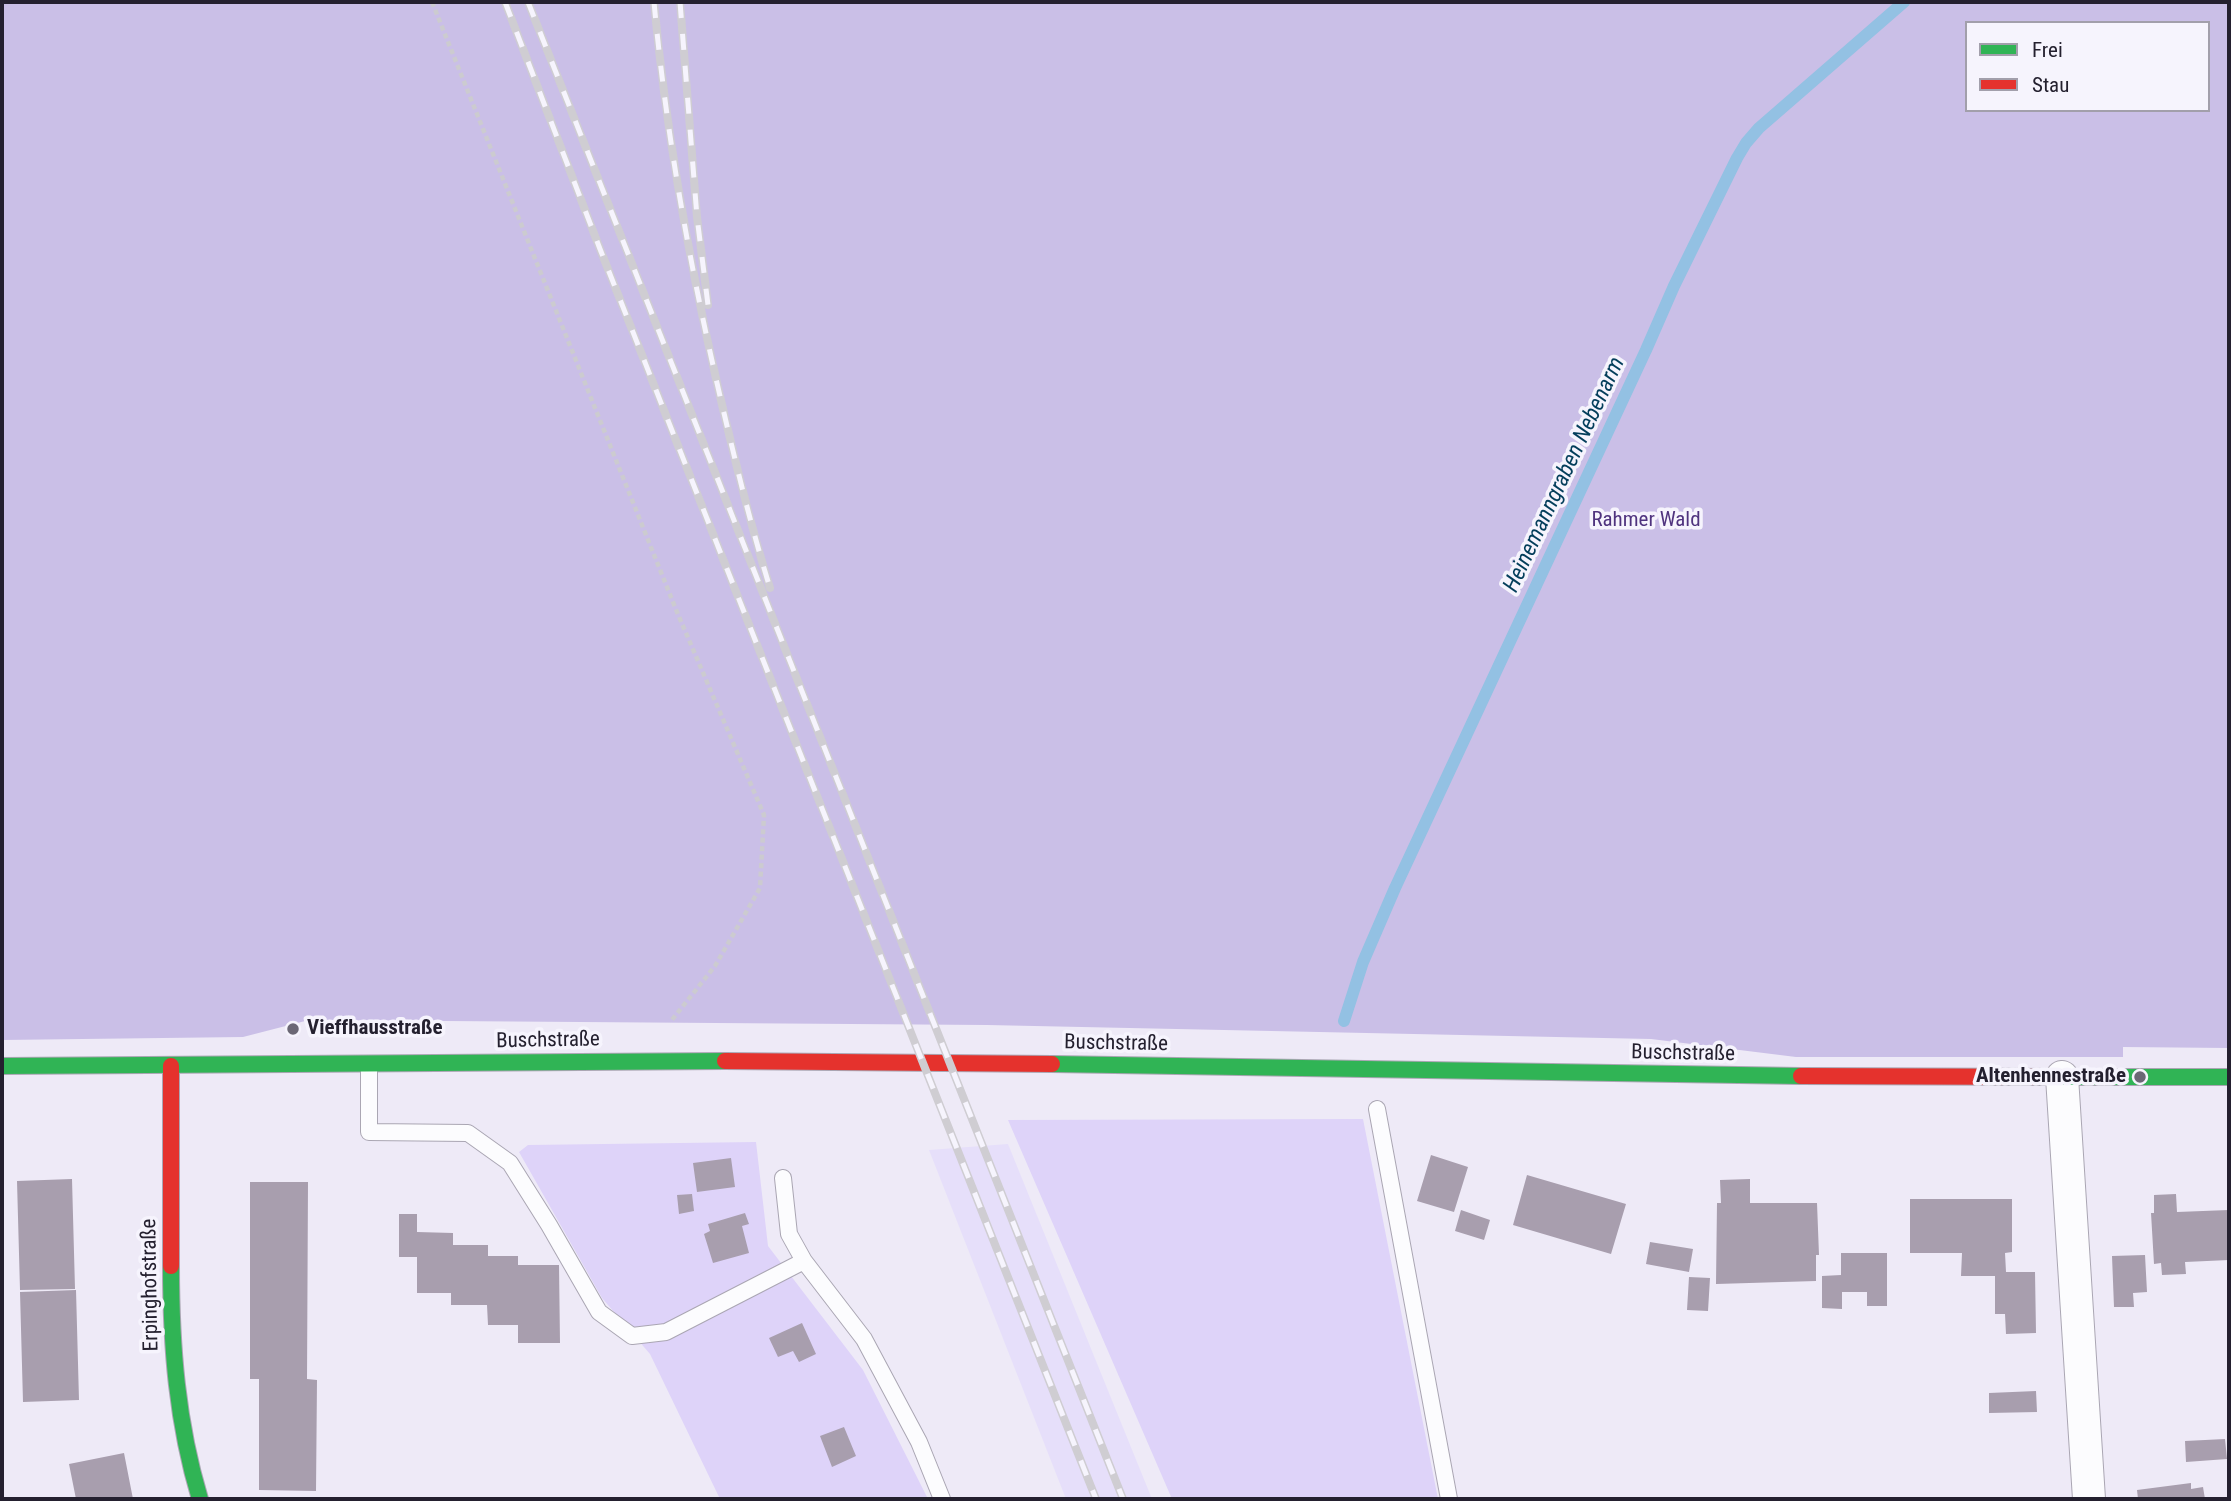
<!DOCTYPE html>
<html>
<head>
<meta charset="utf-8">
<style>
	body { margin:0 }
	#map { position:relative; width:2231px; height:1501px; overflow:hidden; background:#eeeaf7; font-family:"Roboto Condensed",sans-serif }
	canvas { display:block }
	.frame { position:absolute; inset:0; border:4px solid #24202f; pointer-events:none }
	.legend { position:absolute; left:1965px; top:21px; width:245px; height:91px; box-sizing:border-box; background:#f6f4fd; border:2px solid #a29fab; margin:0; padding:9px 12px; list-style:none; font-size:21px; color:#24202f }
	.legend li { display:flex; align-items:center; gap:14px; height:35px }
	.legend b { width:35px; border:2px solid #a29fab }
</style>
</head>
<body>
<div id="map">
<canvas width="2231" height="1501"></canvas>
<div class="frame"></div>
<ul class="legend">
<li><b style="height:9px;background:#30b455"></b>Frei</li>
<li><b style="height:9px;background:#e5322d"></b>Stau</li>
</ul>
</div>
<script>
const ctx = document.querySelector('canvas').getContext('2d');
ctx.lineJoin = 'round';
function paint(path, color) {
  ctx.fillStyle = color;
  ctx.fill(path, 'evenodd');
}
function stroke(path, color, width, dash) {
  ctx.strokeStyle = color;
  ctx.lineWidth = width;
  ctx.lineCap = dash ? 'butt' : 'round';
  ctx.setLineDash(dash || []);
  ctx.stroke(path);
}
function write(font, color, halo, rows, align = 'center') {
  ctx.font = font + ' "Roboto Condensed",sans-serif';
  ctx.lineWidth = 7;
  ctx.setLineDash([]);
  ctx.textBaseline = 'middle';
  ctx.strokeStyle = halo;
  ctx.fillStyle = color;
  for (const [text, x, y, turn = 0] of rows) {
    ctx.save();
    ctx.translate(x, y);
    ctx.rotate((+turn || 0) * Math.PI / 180);
    ctx.textAlign = isNaN(turn) ? turn : align;
    if (halo) ctx.strokeText(text, 0, 0);
    ctx.fillText(text, 0, 0);
    ctx.restore();
  }
}
paint(new Path2D(`
	M1008 1144 1152 1499H1066L929 1150Z`), '#e6dffa');
paint(new Path2D(`
	M1363 1119 1438 1499H1172L1008 1120Z
	M756 1142 768 1246 863 1370 928 1499H720L650 1354 602 1298 519 1152 528 1145Z`), '#ded3f9');
paint(new Path2D(`
	M2 2H2229V1048L2123 1047V1057H1796L1651 1039 987 1025 309 1020 243 1037 2 1040ZM1967 23H2208V110H1967Z`), '#cabfe7');
stroke(new Path2D(`
	M1344 1021 1363 962 1395 888 1646 350 1674 286 1737 158 1746 143 1759 128 1904 2`), '#93c1e3', 12);
paint(new Path2D(`
	M1431 1155 1468 1167 1454 1212 1417 1201Z
	M731 1158 735 1187 697 1192 693 1163Z
	M1527 1175 1626 1204 1611 1254 1513 1225Z
	M72 1179 75 1289 20 1290 17 1181Z
	M1750 1179V1203H1817L1819 1255H1816V1281L1716 1284 1717 1203H1721L1720 1180Z
	M250 1182H308L307 1379 317 1380 316 1491 259 1490V1379H250Z
	M692 1194 694 1211 679 1214 677 1195Z
	M2176 1194 2177 1212 2229 1210V1260L2185 1262 2186 1274 2162 1275 2161 1263 2154 1264 2151 1213H2154V1195Z
	M1910 1199H2012V1252L2005 1253 2006 1272H2035L2036 1333 2006 1334 2005 1314H1995V1276H1961L1962 1253H1910Z
	M1461 1210 1490 1220 1484 1240 1455 1231Z
	M745 1213 749 1224 742 1226 749 1253 713 1263 704 1234 710 1231 708 1224Z
	M399 1214H417V1232L453 1233V1245H488V1256H518V1265H559L560 1343H518V1325H488L487 1305H451V1293H417V1257H399Z
	M1650 1242 1693 1249 1689 1272 1646 1264Z
	M1841 1253H1887V1306H1867V1292H1842V1309L1822 1308V1276L1841 1275Z
	M2145 1255 2147 1292 2133 1293 2134 1307H2114L2112 1256Z
	M1689 1277 1710 1278 1708 1311 1687 1310Z
	M76 1290 79 1400 23 1402 20 1292Z
	M802 1323 816 1354 799 1362 793 1351 778 1357 769 1338Z
	M2036 1391 2037 1412 1989 1413V1393Z
	M844 1427 856 1456 832 1467 820 1436Z
	M2225 1439 2227 1459 2186 1462 2185 1441Z
	M124 1453 133 1499H76L69 1464Z
	M2191 1483V1489L2203 1487 2205 1499H2138L2137 1490Z`), '#a89eae');
const lane = new Path2D(`
	M369 1064V1132L468 1133 510 1163 549 1225 599 1312 632 1336 666 1332 804 1261 864 1339 919 1442 942 1499
	M1377 1109 1449 1499
	M783 1178 789 1234 804 1261`);
const street = new Path2D(`
	M2062 1077 2089 1499`);
const fast = new Path2D(`
	M1052 1064 1801 1076
	M2 1066 725 1061
	M2059 1077H2229
	M171 1266C171 1346 177 1423 200 1499`);
const jam = new Path2D(`
	M725 1061 1052 1064
	M1801 1076 2059 1077
	M171 1266V1066`);
stroke(lane, '#aaa6b3', 18);
stroke(street, '#aaa6b3', 34);
stroke(fast, '#aaa6b3', 18);
stroke(jam, '#aaa6b3', 18);
stroke(new Path2D(`
	M432 2 677 612 764 815 760 888 715 966 671 1021`), '#cccbd0', 4.5, [5, 3.5]);
stroke(lane, '#fcfcfe', 16);
stroke(street, '#fcfcfe', 32);
stroke(fast, '#30b455', 16);
stroke(jam, '#e5322d', 16);
const rail = new Path2D(`
	M505 2 600 249 1096 1499
	M528 2 1123 1499
	M654 2C666 132 688 256 717 383 733 452 749 520 770 588
	M680 2 697 217 708 305`);
stroke(rail, '#cfcdd2', 8);
stroke(rail, '#f6f4fd', 5, [16]);
for (const [x, y, r, color] of [
	[293,1029,7,"#6b6775"],
	[2140,1077,7,"#6b6775"]
]) {
  const dot = new Path2D();
  dot.arc(x, y, r, 0, 2 * Math.PI);
  ctx.fillStyle = color;
  ctx.fill(dot);
  stroke(dot, '#f6f4fd', 2.5);
}
write('21px', '#4f337e', '#f6f4fd', [
	["Rahmer Wald",1646,521]
]);
write('bold 21px', '#24202f', '#f6f4fd', [
	["Vieffhausstraße",307,1029],
	["Altenhennestraße",2126,1077,"right"]
], 'left');
write('21px', '#24202f', '#f6f4fd', [
	["Buschstraße",548,1041,-1],
	["Buschstraße",1116,1044,1],
	["Buschstraße",1683,1054,1],
	["Erpinghofstraße",151,1285,-91]
]);
write('italic 23px', '#043e5b', '#f6f4fd', [
	["Heinemanngraben Nebenarm",1565,475,-65]
]);
</script>
</body>
</html>
